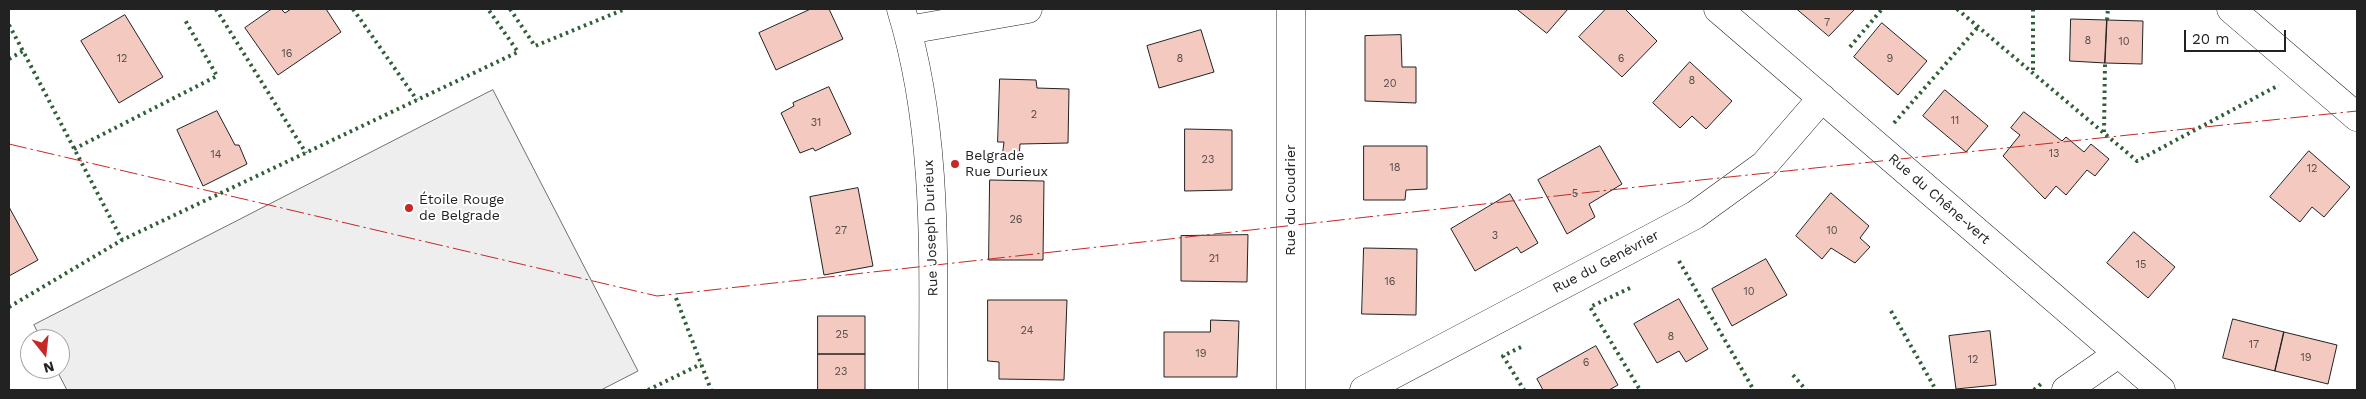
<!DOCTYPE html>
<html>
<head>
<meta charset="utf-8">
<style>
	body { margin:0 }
	#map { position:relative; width:2366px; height:399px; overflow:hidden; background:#fff; font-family:"Work Sans",sans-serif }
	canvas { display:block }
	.frame { position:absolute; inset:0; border:10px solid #222; pointer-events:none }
	.north { position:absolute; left:20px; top:329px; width:50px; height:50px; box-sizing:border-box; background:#fff; border:1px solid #a7a7a7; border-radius:50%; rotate:164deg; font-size:14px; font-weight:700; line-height:20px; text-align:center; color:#222 }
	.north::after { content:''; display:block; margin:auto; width:18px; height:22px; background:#c62828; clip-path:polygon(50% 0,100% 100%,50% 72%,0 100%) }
	.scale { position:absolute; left:2184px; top:30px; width:102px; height:22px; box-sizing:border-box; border:2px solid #222; border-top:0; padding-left:6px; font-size:15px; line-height:18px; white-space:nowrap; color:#222; -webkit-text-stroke:4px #fff; paint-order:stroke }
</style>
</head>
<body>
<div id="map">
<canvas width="2366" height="399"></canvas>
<div class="frame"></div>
<div class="north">N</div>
<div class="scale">20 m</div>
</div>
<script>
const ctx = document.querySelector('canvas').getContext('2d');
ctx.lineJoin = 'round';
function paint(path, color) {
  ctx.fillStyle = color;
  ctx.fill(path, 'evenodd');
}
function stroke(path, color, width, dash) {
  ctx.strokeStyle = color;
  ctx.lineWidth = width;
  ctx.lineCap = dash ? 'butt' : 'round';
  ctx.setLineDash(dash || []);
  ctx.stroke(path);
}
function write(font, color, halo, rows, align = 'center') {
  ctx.font = font + ' "Work Sans",sans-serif';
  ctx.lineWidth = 4;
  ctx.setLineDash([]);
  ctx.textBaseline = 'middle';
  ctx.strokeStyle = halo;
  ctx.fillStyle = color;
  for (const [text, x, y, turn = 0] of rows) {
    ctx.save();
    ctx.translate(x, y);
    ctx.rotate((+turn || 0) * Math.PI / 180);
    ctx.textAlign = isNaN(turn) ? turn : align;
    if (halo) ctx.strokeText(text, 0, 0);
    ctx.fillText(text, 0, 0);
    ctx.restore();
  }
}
const green = new Path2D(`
	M493 90 638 371 601 390H67L56 369H60V339H41L34 325Z`);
paint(green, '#eee');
stroke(green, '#6f6f6f', 1);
const building = new Path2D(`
	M272 9H281L285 13 291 9H326L341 32 278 75 245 28Z
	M811 9H829L843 39 776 70 759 33Z
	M1517 9H1568L1547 33Z
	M1606 9H1625L1657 41 1622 77 1579 37Z
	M1797 9H1855L1829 36Z
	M125 15 163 77 119 103 81 41Z
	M2071 19 2107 20 2105 63 2070 61Z
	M2107 20 2143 21 2142 64 2105 63Z
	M1882 23 1927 61 1898 95 1854 57Z
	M1201 30 1214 72 1159 88 1147 46Z
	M1401 35 1402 67H1416V103L1365 101V36Z
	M1690 62 1732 101 1706 129 1692 116 1680 128 1653 103Z
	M1000 79 1036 80 1037 88 1069 89 1068 143 1020 144 1019 159 1002 158 1004 142H998Z
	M829 87 851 134 815 151 813 148 800 153 781 113 794 106 793 103Z
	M1945 90 1988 126 1966 152 1923 116Z
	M217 111 235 145H239L247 164 203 186 177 130Z
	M2024 112 2062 141 2066 137 2084 152 2091 144 2109 159 2095 176 2087 170 2066 195 2056 186 2045 199 2003 156 2020 135 2011 128Z
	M1185 129 1232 130V190L1185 191Z
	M1364 146H1427V189L1406 190 1405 200H1364Z
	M1600 146 1622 184 1589 204 1595 217 1567 234 1538 180Z
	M2309 151 2350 187 2324 217 2312 207 2300 222 2270 197Z
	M990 180 1044 181 1043 260H989Z
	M858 188 873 266 824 275 810 197Z
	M1831 193 1869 226 1860 238 1870 247 1855 263 1831 248 1822 259 1796 236Z
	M1510 194 1538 243 1521 253 1517 247 1475 271 1451 229Z
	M9 207 38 260 9 276Z
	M2134 232 2175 267 2148 298 2107 263Z
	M1248 235 1247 282 1181 281V236Z
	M1364 248 1417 249 1416 315 1362 314Z
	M1766 259 1787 295 1732 326 1712 289Z
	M1679 299 1708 349 1686 362 1679 351 1657 363 1634 324Z
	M988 300H1067L1064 380 999 379V362L988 361Z
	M818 316H865V354H818Z
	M2233 319 2284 332 2275 371 2223 358Z
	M1211 320 1239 321 1237 377H1164V332H1210Z
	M1990 331 1996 385 1956 389 1949 336Z
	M2284 332 2337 345 2328 384 2275 371Z
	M1596 346 1618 385 1609 390H1543L1537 379Z
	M818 354H865V390H818Z`);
paint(building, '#f3c9c0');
stroke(building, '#222', 1);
const minor = new Path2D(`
	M1718 9 2161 390
	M2231 9 2357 117
	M908 30 1028 9
	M1291 390V9
	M1364 390 1695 215 1764 165 1822 98
	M2066 390 2118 354`);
const tertiary = new Path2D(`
	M901 9C939 132 933 262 933 390`);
stroke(minor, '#222', 29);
stroke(tertiary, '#222', 29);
stroke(minor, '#fff', 28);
stroke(tertiary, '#fff', 28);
stroke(new Path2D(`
	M216 9 306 153
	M353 9 417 100
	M510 9 535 46 625 9
	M1957 9 2137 161 2279 85
	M2033 9V73
	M2107 20 2108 9
	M9 25 23 51
	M1850 47 1882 9
	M9 59 23 51 122 240
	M1894 123 1978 27
	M2104 132 2105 63
	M74 149 217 76 185 20
	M1679 261 1752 387
	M1630 288 1590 307 1640 390
	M676 298 711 390
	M9 307 122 240 518 52 488 9
	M1891 311 1936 390
	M1521 347 1503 356 1524 390
	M1793 375 1806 390
	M648 390 701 364
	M2034 390 2042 383`), '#2f5e38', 4, [2.5, 4]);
stroke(new Path2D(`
	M9 144 657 296 1691 181 2357 111`), '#c62828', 1, [18, 4, 2.5, 4]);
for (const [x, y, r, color] of [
	[955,164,5,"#c62828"],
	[409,208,5,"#c62828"]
]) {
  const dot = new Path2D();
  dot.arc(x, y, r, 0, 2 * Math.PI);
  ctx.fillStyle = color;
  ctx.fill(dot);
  stroke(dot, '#fff', 2);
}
write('11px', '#564c4a', null, [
	["7",1827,23],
	["8",2088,41],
	["10",2124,42],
	["16",287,54],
	["12",122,59],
	["8",1180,59],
	["6",1621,59],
	["9",1890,59],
	["8",1692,81],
	["20",1390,84],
	["2",1034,115],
	["11",1955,121],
	["31",816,123],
	["13",2054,154],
	["14",216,155],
	["23",1208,160],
	["18",1395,168],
	["12",2312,169],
	["5",1575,194],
	["26",1016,220],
	["27",841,231],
	["10",1832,231],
	["3",1495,236],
	["21",1214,259],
	["15",2141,265],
	["16",1390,282],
	["10",1749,292],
	["24",1027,331],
	["25",842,335],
	["8",1671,337],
	["17",2254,345],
	["19",1201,354],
	["19",2306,358],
	["12",1973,360],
	["6",1586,363],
	["23",841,372]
]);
write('14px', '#222', '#fff', [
	["Belgrade",965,156],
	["Rue Durieux",965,172],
	["Étoile Rouge",419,200],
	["de Belgrade",419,216]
], 'left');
write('14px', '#222', '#fff', [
	["Rue du Chêne-vert",1939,199,41],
	["Rue du Coudrier",1291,200,-90],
	["Rue Joseph Durieux",931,228,-92],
	["Rue du Genévrier",1606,262,-28]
]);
</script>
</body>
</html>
